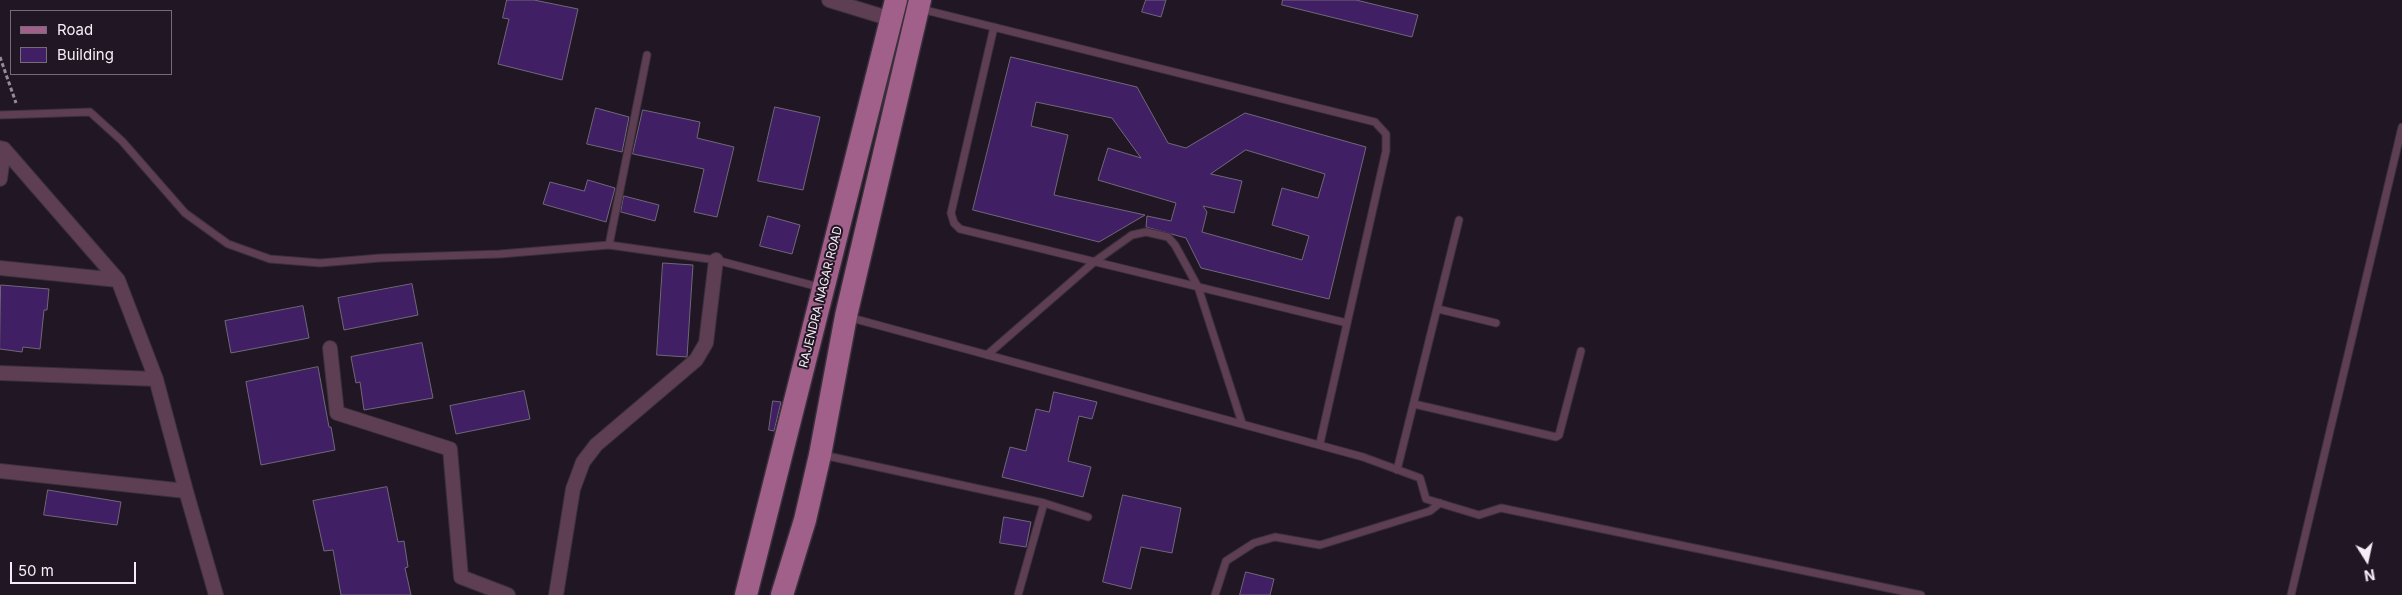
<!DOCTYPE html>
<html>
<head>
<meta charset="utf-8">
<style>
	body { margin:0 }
	#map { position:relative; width:2402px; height:595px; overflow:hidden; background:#211623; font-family:Inter,sans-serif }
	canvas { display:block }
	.legend { position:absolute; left:10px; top:10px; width:162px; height:65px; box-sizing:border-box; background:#211623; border:1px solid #766c77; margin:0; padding:6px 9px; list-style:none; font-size:15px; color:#f5edf6 }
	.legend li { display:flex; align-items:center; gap:10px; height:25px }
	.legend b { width:25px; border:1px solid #766c77 }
	.north { position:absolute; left:2342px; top:535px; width:50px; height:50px; -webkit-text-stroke:4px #211623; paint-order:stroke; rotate:170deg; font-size:14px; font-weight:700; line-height:20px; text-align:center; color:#f5edf6 }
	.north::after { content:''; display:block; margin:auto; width:18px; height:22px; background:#f5edf6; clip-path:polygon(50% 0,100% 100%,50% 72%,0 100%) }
	.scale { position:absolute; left:10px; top:562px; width:126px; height:22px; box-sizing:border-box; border:2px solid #f5edf6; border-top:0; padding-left:6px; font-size:15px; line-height:18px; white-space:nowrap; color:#f5edf6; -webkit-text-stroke:4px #211623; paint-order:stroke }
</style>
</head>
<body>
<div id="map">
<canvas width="2402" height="595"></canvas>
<ul class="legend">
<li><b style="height:6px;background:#a06089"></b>Road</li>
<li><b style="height:14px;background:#411f64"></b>Building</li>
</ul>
<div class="north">N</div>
<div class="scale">50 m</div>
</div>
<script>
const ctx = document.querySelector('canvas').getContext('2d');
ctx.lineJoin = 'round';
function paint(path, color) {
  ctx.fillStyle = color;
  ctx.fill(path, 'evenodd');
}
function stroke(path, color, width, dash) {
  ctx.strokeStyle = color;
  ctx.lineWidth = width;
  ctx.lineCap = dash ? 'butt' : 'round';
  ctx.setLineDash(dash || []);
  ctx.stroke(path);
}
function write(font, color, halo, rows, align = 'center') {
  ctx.font = font + ' Inter,sans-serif';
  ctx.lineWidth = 4;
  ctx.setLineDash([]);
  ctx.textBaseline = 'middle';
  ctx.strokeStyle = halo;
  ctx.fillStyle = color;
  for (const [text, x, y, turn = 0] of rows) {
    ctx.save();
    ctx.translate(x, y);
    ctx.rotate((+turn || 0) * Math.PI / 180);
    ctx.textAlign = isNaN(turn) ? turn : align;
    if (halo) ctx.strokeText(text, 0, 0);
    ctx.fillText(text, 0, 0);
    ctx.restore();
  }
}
const building = new Path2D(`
	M507 0H534L578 9 562 80 498 64 509 19 503 18Z
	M1146 0H1166L1161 17 1142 12Z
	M1283 0H1356L1418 15 1412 37 1282 5Z
	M1011 57 1137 87 1168 143 1186 148 1245 113 1366 147 1329 299 1201 268 1186 238 1146 227 1147 216 1171 221 1176 203 1098 180 1108 148 1141 158 1112 118 1036 102 1031 126 1068 135 1054 195 1145 215 1099 242 973 210ZM1246 150 1325 174 1318 198 1282 188 1272 225 1309 236 1302 260 1202 232 1207 212 1203 206 1234 213 1242 181 1211 174Z
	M775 107 820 117 803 190 758 181Z
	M596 108 629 117 622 152 587 144Z
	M643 110 700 122 697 138 734 147 717 217 694 212 704 169 633 154Z
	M588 180 615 188 606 222 543 204 550 182 584 191Z
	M624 196 659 205 655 221 621 212Z
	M768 216 800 225 792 254 760 246Z
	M663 263 693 265 687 357 657 355Z
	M412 284 418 315 344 330 338 298Z
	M1 285 49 289 47 310H44L40 349 23 347 22 352 0 349Z
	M303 306 309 338 231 353 225 321Z
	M422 343 433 398 364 410 360 382 356 383 351 357Z
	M318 367 329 427H331L335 450 261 465 246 382Z
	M524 391 530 419 456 434 450 406Z
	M1054 392 1097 402 1092 419 1079 416 1068 461 1091 467 1083 497 1002 477 1010 447 1026 451 1036 409 1049 412Z
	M773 401 781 402 774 431 769 430Z
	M387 487 398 542 404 541 408 567 405 568 411 595H341L333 550 324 551 313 501Z
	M48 490 121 502 117 525 44 515Z
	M1123 495 1181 508 1172 553 1141 547 1131 589 1103 582Z
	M1004 517 1031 522 1026 547 1000 543Z
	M1246 572 1274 579 1270 595H1240Z`);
paint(building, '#411f64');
stroke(building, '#6f6879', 1);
const service = new Path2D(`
	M921 9 1375 122 1386 134V151L1320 443
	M994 27 951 213 954 223 960 229 1347 323
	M0 115 90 112 122 141 185 213 228 244 270 259 320 263 380 258 500 254 609 245 716 260 819 287
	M609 245 647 55
	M1438 309 1496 323
	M848 317 1363 457 1420 478 1426 499 1479 515 1501 508 1921 595
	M987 355 1094 262 1132 235 1146 232 1168 237 1175 245 1198 287 1242 423
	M1414 404 1556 437 1559 435 1581 351
	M823 455 1044 503 1088 517
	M1397 470 1459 220
	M1018 595 1044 503
	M1215 595 1226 561 1254 543 1275 537 1320 545 1430 511 1440 503
	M2291 595 2402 127`);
const minor = new Path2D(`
	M829 0 891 19
	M0 148 4 149 118 280 156 379 186 491 216 595
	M0 179 4 149
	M0 268 118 280
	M330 348 337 413 450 449 461 577 508 595
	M0 373 156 379
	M0 471 186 491
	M556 595 573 489 583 462 596 445 696 360 706 343 716 260`);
const primary = new Path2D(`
	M746 595 896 0
	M782 595 805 520 820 455 846 316 920 0`);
stroke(service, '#3a303c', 9);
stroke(minor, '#3a303c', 16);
stroke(primary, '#3a303c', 25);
stroke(new Path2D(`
	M0 57 16 103`), '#958c97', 3, [4, 2.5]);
stroke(service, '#5e3e52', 7);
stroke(minor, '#5e3e52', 14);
stroke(primary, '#a06089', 22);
write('12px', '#f5edf6', '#211623', [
	["RAJENDRA NAGAR ROAD",821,297,-76]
]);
</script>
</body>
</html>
